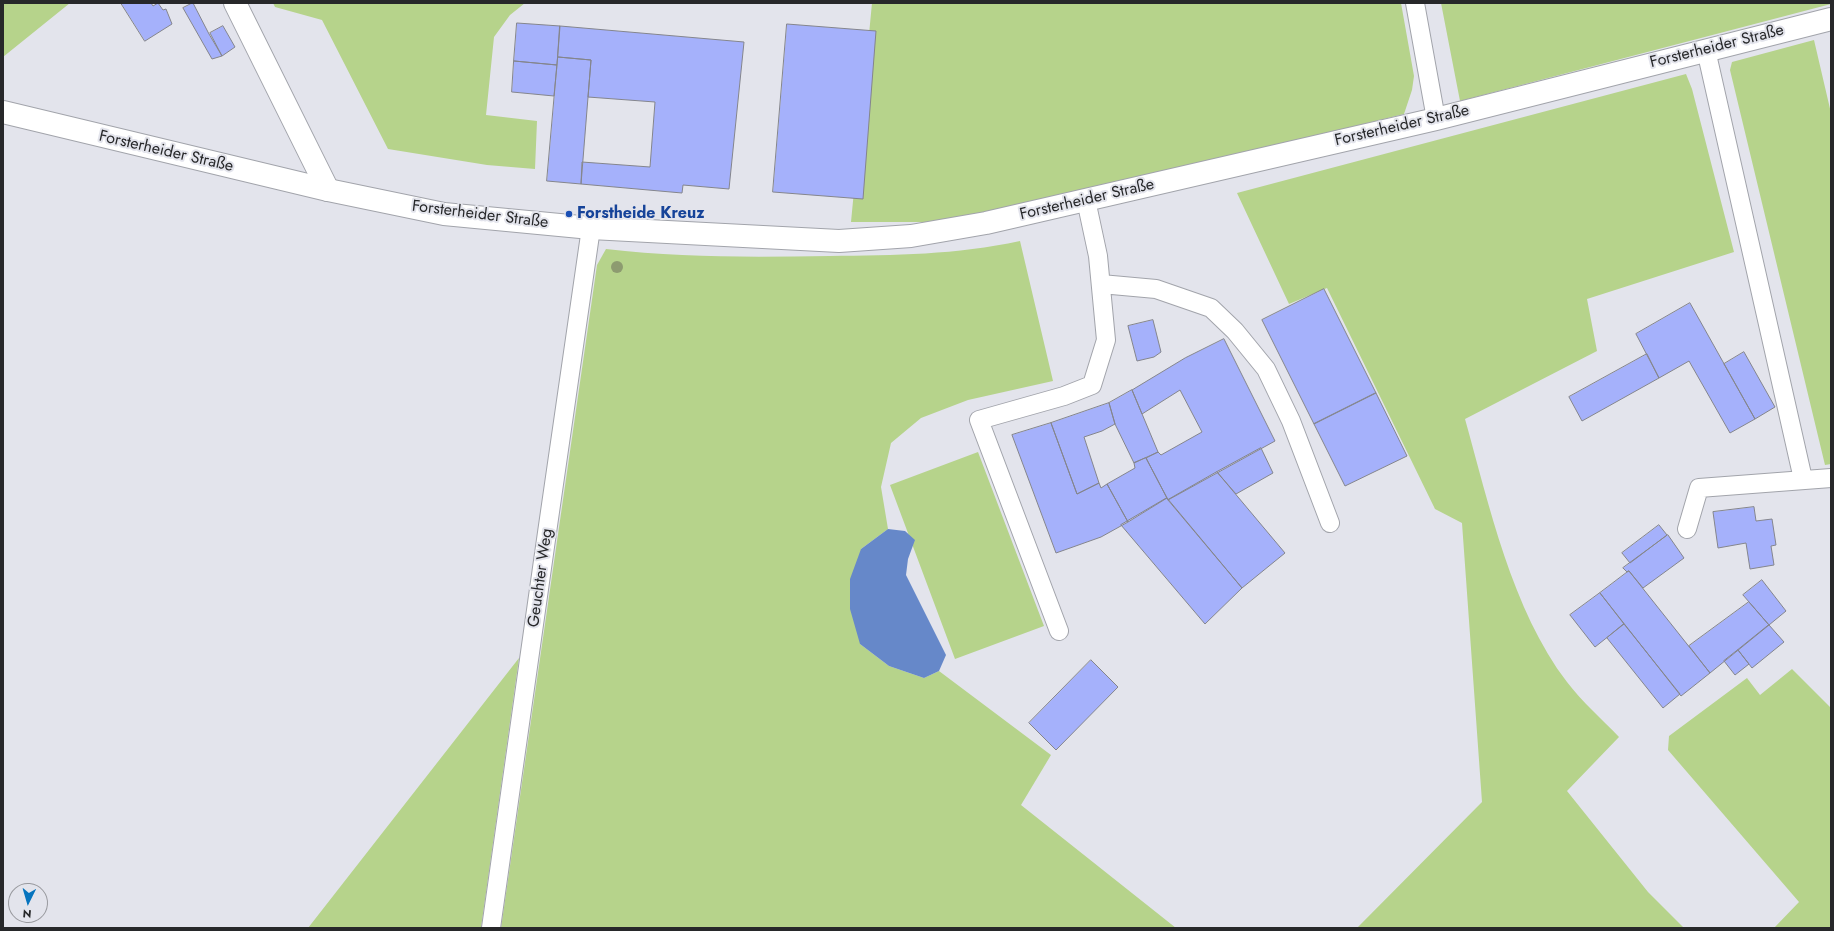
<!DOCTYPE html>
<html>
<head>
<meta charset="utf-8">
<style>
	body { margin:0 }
	#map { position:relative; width:1834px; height:931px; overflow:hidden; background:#e3e4ec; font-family:Jost,sans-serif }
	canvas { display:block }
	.frame { position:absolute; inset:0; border:4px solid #27282a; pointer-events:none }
	.north { position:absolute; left:8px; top:883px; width:40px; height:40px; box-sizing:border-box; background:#e3e4ec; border:1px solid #98999e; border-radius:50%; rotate:185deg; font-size:11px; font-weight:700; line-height:16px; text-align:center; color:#27282a }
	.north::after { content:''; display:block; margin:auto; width:14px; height:18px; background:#0674be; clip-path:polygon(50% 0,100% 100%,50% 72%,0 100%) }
</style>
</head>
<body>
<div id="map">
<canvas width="1834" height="931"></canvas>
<div class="frame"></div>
<div class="north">N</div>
</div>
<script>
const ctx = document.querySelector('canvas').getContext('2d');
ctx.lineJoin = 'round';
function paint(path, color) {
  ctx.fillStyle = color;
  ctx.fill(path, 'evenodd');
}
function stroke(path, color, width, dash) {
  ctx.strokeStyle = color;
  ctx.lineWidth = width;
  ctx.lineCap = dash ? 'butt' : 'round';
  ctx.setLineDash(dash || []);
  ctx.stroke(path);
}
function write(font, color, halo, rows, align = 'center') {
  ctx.font = font + ' Jost,sans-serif';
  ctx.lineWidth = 4;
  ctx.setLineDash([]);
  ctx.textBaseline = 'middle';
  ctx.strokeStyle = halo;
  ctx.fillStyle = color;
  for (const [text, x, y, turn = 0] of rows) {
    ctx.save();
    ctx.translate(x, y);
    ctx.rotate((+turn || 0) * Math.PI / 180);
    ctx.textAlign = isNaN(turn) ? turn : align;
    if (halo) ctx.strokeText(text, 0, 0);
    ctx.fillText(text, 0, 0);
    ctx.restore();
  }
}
paint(new Path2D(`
	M3 3H70L3 57Z
	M273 3H525L510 15 494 37 486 115 537 121 535 169 487 165 388 149 322 20 275 7Z
	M872 3H1401L1414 76 1412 90 1404 114 1032 206 942 222H851Z
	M1441 3H1831V4L1460 101Z
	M1814 40 1831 113V464L1825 465 1730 70 1732 62Z
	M1686 74 1692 89 1734 252 1587 299 1597 351 1465 419C1489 505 1512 610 1567 682 1582 702 1602 719 1619 737L1567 791 1648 892 1684 928H1357L1482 802 1462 523 1435 509 1327 288 1289 304 1237 193Z
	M1020 241 1053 381 968 400 921 418 891 443 881 487 888 529 861 549 860 644 889 666 924 678 939 671 1051 755 1021 805 1176 928H501L597 265 606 249C680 258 755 257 830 256 895 255 956 255 1020 241Z
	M978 452 1044 626 955 659 890 485Z
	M519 658 481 928H308Z
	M1792 669 1831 708V928H1774L1799 902 1668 750 1669 736 1747 678 1760 695Z`), '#b6d38b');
paint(new Path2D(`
	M888 529 905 531 915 540 908 559 906 575 946 655 939 671 924 678 889 666 860 644 850 609V579L861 549Z`), '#6688c9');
const building = new Path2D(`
	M121 3H151L153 6 158 3 163 10 166 9 172 24 145 41Z
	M193 3 209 34 222 56 212 59 183 8Z
	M517 23 560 26 557 65 514 61Z
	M787 24 876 31 863 199 773 192Z
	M223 26 235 47 222 56 210 33Z
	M560 26 744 42 729 189 683 185 682 193 581 184 582 162 650 167 655 102 588 97 591 60 558 57Z
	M558 57 591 60 581 184 547 181Z
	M514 61 557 65 554 96 512 92Z
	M1324 289 1376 393 1314 424 1262 320Z
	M1690 303 1755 419 1730 433 1689 361 1659 378 1636 334Z
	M1153 320 1161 352 1154 357 1137 361 1128 326Z
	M1224 339 1275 441 1168 500 1146 458 1158 452 1161 455 1202 432 1180 390 1142 414 1132 390 1185 358Z
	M1744 352 1775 407 1755 419 1724 364Z
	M1647 354 1659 378 1582 421 1569 397Z
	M1132 390 1158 452 1134 463 1115 424 1109 403Z
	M1376 393 1407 456 1345 486 1314 424Z
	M1109 403 1115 424 1102 431 1084 437 1099 483 1077 494 1051 423Z
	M1051 423 1077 494 1099 483 1101 488 1107 484 1128 522 1101 537 1056 553 1012 435Z
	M1261 448 1273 473 1236 494 1217 472Z
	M1146 458 1167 498 1128 522 1107 484 1135 468 1134 463Z
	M1217 472 1285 553 1242 588 1168 500Z
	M1167 498 1242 588 1205 624 1121 525Z
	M1754 507 1756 521 1772 519 1776 545 1771 546 1774 565 1750 569 1746 543 1718 548 1713 512Z
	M1659 525 1667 535 1630 563 1622 553Z
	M1668 535 1684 558 1643 588 1629 571 1627 572 1623 568Z
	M1629 571 1710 673 1681 696 1600 593Z
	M1762 580 1786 611 1769 625 1743 595Z
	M1600 593 1624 624 1595 647 1570 615Z
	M1749 602 1769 625 1710 673 1689 646Z
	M1624 624 1680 694 1663 708 1607 638Z
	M1769 625 1784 642 1752 668 1738 650Z
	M1738 650 1749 664 1735 675 1724 661Z
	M1091 660 1118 687 1056 750 1029 723Z`);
paint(building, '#a5b1fb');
stroke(building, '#84858c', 1);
const service = new Path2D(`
	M1415 3 1436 119
	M1706 50 1803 479
	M1101 284 1156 289 1211 308 1235 331 1266 369 1291 421 1330 523
	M1687 529 1699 488 1831 478
	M1059 631 979 420 1064 396 1092 385 1106 340 1098 256 1086 200
	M491 928C525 695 556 461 591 228`);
const minor = new Path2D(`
	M235 3 328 190`);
const tertiary = new Path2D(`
	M3 112 328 190 444 214 591 228 839 241 911 236 986 223 1436 119 1831 19`);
stroke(service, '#a2a4ab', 20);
stroke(minor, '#a2a4ab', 24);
stroke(tertiary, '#a2a4ab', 24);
stroke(service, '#fff', 18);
stroke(minor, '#fff', 22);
stroke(tertiary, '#fff', 22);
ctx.fillStyle = '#8d9b70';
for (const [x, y] of [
	[617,267]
]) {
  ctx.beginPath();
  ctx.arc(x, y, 6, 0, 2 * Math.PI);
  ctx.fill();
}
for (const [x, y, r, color] of [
	[569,214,4,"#1a4fb4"]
]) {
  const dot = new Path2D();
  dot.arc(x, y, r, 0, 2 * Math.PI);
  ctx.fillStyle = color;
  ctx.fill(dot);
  stroke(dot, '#e3e4ec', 1.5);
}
write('16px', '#27282a', '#e3e4ec', [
	["Forsterheider Straße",1717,47,-14],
	["Forsterheider Straße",1402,126,-13],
	["Forsterheider Straße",166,152,13],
	["Forsterheider Straße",1087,200,-13],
	["Forsterheider Straße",480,215,7],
	["Geuchter Weg",541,578,-82]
]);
write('bold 16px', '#164399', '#e3e4ec', [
	["Forstheide Kreuz",577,214]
], 'left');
</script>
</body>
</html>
